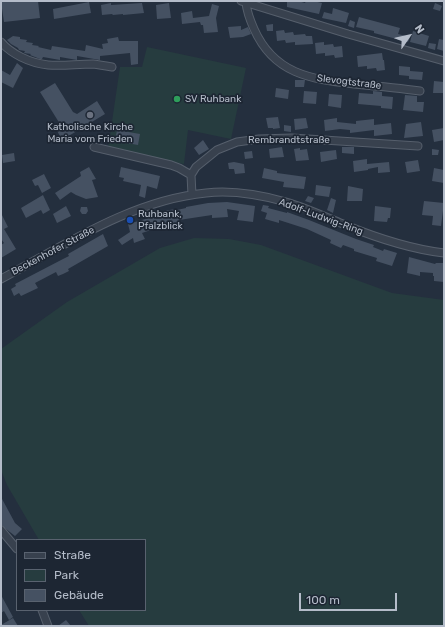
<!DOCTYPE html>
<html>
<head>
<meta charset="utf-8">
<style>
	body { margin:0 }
	#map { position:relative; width:445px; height:627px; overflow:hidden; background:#242f3e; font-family:Rubik,sans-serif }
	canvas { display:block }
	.frame { position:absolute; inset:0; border:2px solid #b4bcc9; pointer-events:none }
	.legend { position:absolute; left:16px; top:539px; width:130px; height:72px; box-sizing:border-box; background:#1d2633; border:1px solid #59626f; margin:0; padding:5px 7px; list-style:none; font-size:12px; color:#b4bcc9 }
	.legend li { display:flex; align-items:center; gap:8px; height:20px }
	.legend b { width:20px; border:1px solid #59626f }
	.north { position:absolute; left:389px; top:16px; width:40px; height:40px; -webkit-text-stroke:3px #1d2633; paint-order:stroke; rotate:56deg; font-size:11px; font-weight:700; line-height:16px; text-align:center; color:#b4bcc9 }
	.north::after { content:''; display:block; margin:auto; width:14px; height:18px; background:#b4bcc9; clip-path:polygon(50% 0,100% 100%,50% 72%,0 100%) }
	.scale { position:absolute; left:299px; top:593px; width:98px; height:18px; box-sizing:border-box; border:2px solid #b4bcc9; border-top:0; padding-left:5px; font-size:12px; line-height:14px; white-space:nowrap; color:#b4bcc9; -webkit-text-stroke:3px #1d2633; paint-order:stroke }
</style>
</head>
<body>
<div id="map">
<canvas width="445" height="627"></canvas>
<div class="frame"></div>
<ul class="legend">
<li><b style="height:5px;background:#38414e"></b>Straße</li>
<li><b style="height:11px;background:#263c3f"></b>Park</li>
<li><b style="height:11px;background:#455162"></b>Gebäude</li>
</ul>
<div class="north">N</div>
<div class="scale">100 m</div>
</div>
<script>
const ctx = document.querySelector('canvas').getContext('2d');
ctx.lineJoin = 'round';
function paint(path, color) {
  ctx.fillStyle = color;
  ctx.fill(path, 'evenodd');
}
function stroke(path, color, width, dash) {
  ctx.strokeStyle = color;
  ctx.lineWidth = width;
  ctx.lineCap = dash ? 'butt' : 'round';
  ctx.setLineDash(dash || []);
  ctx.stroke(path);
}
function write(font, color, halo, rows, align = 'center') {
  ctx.font = font + ' Rubik,sans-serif';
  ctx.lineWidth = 3.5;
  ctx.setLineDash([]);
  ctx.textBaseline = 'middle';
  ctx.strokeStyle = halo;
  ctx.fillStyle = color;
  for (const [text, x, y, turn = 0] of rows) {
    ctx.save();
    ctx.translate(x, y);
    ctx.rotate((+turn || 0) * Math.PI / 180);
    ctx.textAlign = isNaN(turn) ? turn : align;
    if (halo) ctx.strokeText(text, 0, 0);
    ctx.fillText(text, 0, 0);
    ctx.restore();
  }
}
paint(new Path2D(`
	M147 47 246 68 231 139 188 130 184 164 108 149 120 67H142Z
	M194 238 229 239 261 245 392 293 444 300V626H89L79 610H145V540H39L7 485 1 470V349L67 302 160 248Z`), '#263c3f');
paint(new Path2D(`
	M12 1H38L40 18 4 22 1 2Z
	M287 1H298L305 3 306 1H313L322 3 319 14 287 7Z
	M89 2 91 13 54 19 53 9Z
	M111 3V5L142 3 144 13 123 15V14L113 15 112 14 102 15 101 5Z
	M169 3 171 18 157 19 156 5Z
	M435 3 442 6 440 11 433 9Z
	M212 4 219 6 216 18 218 32 204 33 203 25H201L200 22 182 24 181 13 192 11 193 18 209 16Z
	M333 8 349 13 346 23 322 18 324 12 332 14Z
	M359 17 400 28 398 34 410 37 408 42 374 33V31L356 27Z
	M350 20 355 22 354 28 348 26Z
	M273 24V31H267L266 25Z
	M241 26V30L248 27 251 34 243 37 230 38 228 27Z
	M284 30 285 33 293 32 294 35 305 34 306 36H312L313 44 295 45V42L286 43 285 40 277 41 276 31Z
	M413 31 429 36 426 46 410 42Z
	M13 36 20 37V39L27 40 26 42 33 43 32 45 39 46 38 47 51 50 52 46 85 51 86 45 103 49 102 44 108 43 107 39 118 37 119 41H138V64L131 65 130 53 100 56V60L77 56V60L60 57V60L43 57 42 59H40L30 55 31 54 24 53 25 51 19 50 18 48 11 44 7 40Z
	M439 39 444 40V51L437 49Z
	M324 42V45L333 44 334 47 342 46 343 57 335 58 334 55 325 56V53L316 54 315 43Z
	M429 43 436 44 435 50 428 48Z
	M382 53 383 60H384L385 70 377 71 376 68 367 69V66L358 67 357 56Z
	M17 63 23 68 13 88 1 82V70L10 75Z
	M399 66 410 67V71L423 72 422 80 409 79V76L399 75Z
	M295 80H305L304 87H295Z
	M434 81 444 82V93H433Z
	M55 83 73 112 77 114 97 101 105 114 62 140 55 127 60 124 40 92Z
	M276 88 289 90 288 99 275 97Z
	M304 91 317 92 316 104 303 103Z
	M373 91 382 92V96L393 97 392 109 381 108V106L358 104 359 93 373 94Z
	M329 94 342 95 341 108 328 106Z
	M405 95 417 96V102H424L423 112 403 110Z
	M278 117 280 128 273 129V128H268L266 118Z
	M306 118 308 128 295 130 294 119Z
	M337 118V122L356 124V121L374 119V125L391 123 392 134 374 136V130L350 133V130L340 129 325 131 324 120Z
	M421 122 423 136 404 138 406 124Z
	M284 125 291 126V132L284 131Z
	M444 128V140L434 142 432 130Z
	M117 130 140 134 138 145 115 141Z
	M203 140 209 149 199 155 194 148Z
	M282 147 284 157 270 158 269 149Z
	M342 147H354V154L342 153Z
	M300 148V150L307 149 309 160 296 161 294 149Z
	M432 149 439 150 438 155H432Z
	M336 150 337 159 321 162 320 152Z
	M252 151 253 158 245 159 244 152Z
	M14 153 15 161 3 163 2 155Z
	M367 159V164L389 162 390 172 378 173V167L368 169V170L354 172 353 161Z
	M418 160 420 171 407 173 405 162Z
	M234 162 244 164 245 173 235 174 234 169H229L228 163Z
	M89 167 96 179 92 180 98 197 86 199 76 195 71 192 60 200 55 193 81 176 80 172Z
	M121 167 160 176 157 189 147 186 145 198 139 196 141 185 123 181 124 178 119 177Z
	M264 168 277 171V173L306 177 304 189 283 187 284 182 262 178Z
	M434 168 444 170V183L432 181Z
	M44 174 51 188 42 193 38 185 35 186 32 180Z
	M316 185 331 187 329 197 315 195Z
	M348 186 363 189 362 201H347Z
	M43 195 50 210 43 214 41 210 26 218 21 208Z
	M308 196 314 198 311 203 305 201Z
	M331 198 336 200 333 213 327 210Z
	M424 201 444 203 441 226 432 225 433 216 422 215Z
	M227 202 255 206 253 222 237 220 239 211 227 209 228 217 212 218V215L179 220 180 222 166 225 142 233 145 239 134 243 133 238 122 245 118 240 130 232 128 224 156 216V214L163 211 176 209 177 210 186 208V207L208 203Z
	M263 205 269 206 268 208 287 213V212L309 220 356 239 374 245 373 247 383 251 384 249 397 253 392 266 376 261 377 258 354 251V249L343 245 341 248 330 243 331 240 307 229 279 220V223L265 219 267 213 261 211Z
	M66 206 71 216 57 223 53 214Z
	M375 206 391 208 390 218H388L387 222 374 221Z
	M81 207H87L88 211 86 214H82L80 211Z
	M1 213 8 227 4 229 16 249 1 258V245L4 243 1 239Z
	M103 234 108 246 68 269 69 271 63 274 58 276 56 272 35 283 38 288 21 296 19 293 14 296 11 289 16 286 15 284 63 259 69 256 68 254Z
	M409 257 435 264 436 263H444V282L434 281V276H433V273L420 272V276L407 273Z
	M1 497 15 523 22 529 15 536 1 525Z
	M1 595 13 617 9 620 4 611 1 613Z
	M13 618 18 626H1V625Z
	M66 620 71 626H58Z`), '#455162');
const minor = new Path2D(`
	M241 1 348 34 444 61
	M246 3C247 12 250 20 254 29 274 74 310 79 354 84 376 86 398 88 420 91
	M1 42C6 48 13 53 21 57 47 70 66 64 93 64 100 65 106 66 112 67
	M94 147 171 165 179 168 191 175
	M192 195 191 175 196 167 217 150 237 142 259 139 292 138 418 146
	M1 279C65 245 132 200 206 193 232 190 261 195 286 202 307 208 326 217 345 225 377 238 410 249 444 253
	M1 530 17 549
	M42 610 48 626`);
stroke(minor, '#565f6c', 9);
stroke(minor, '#38414e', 7);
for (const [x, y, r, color] of [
	[177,99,4,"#2e9e5b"],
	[90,115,4,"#6b7280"],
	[130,220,4,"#1a4fb4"]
]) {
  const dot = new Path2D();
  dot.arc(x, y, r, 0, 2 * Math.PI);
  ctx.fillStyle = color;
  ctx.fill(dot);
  stroke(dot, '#1d2633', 1.5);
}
write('10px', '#b4bcc9', '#1d2633', [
	["Slevogtstraße",349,82,7],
	["Rembrandtstraße",289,140],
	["Adolf-Ludwig-Ring",321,217,20],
	["Beckenhofer Straße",53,251,-28]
]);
write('10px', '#b4bcc9', '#1d2633', [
	["SV Ruhbank",185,99],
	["Katholische Kirche",90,127,"center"],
	["Maria vom Frieden",90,139,"center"],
	["Ruhbank,",138,214],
	["Pfalzblick",138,226]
], 'left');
</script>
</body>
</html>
